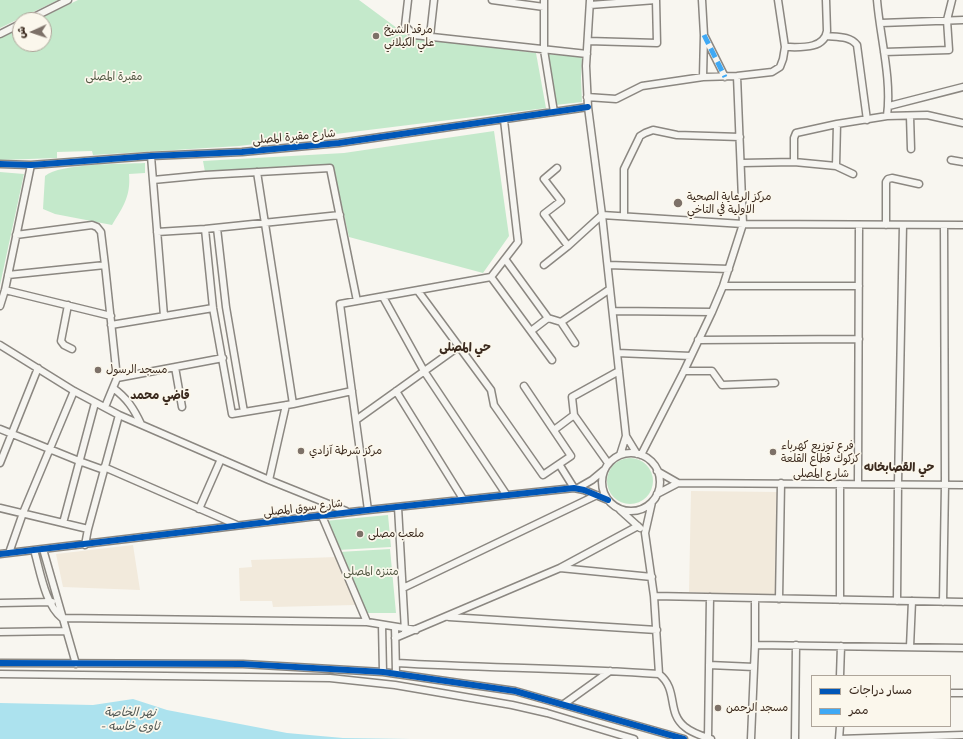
<!DOCTYPE html>
<html>
<head>
<meta charset="utf-8">
<style>
	body { margin:0 }
	#map { position:relative; width:963px; height:739px; overflow:hidden; background:#f8f6f0; font-family:Delius,"Playpen Sans Arabic",sans-serif }
	canvas { display:block }
	.legend { position:absolute; left:811px; top:675px; width:140px; height:52px; box-sizing:border-box; background:#fbf7ec; border:1px solid #aea59a; margin:0; padding:5px 7px; list-style:none; font-size:12px; color:#3b2a1e }
	.legend li { display:flex; align-items:center; gap:8px; height:20px }
	.legend b { width:20px; border:1px solid #aea59a }
	.north { position:absolute; left:12px; top:12px; width:40px; height:40px; box-sizing:border-box; background:#fbf7ec; border:1px solid #aea59a; border-radius:50%; rotate:267deg; font-size:11px; font-weight:700; line-height:16px; text-align:center; color:#3b2a1e }
	.north::after { content:''; display:block; margin:auto; width:14px; height:18px; background:#7d7168; clip-path:polygon(50% 0,100% 100%,50% 72%,0 100%) }
</style>
</head>
<body>
<div id="map">
<canvas width="963" height="739"></canvas>
<ul class="legend">
<li><b style="height:5px;background:#0057b8"></b>مسار دراجات</li>
<li><b style="height:5px;background:#3fa9f5"></b>ممر</li>
</ul>
<div class="north">ش</div>
</div>
<script>
const ctx = document.querySelector('canvas').getContext('2d');
ctx.lineJoin = 'round';
function paint(path, color) {
  ctx.fillStyle = color;
  ctx.fill(path, 'evenodd');
}
function stroke(path, color, width, dash) {
  ctx.strokeStyle = color;
  ctx.lineWidth = width;
  ctx.lineCap = dash ? 'butt' : 'round';
  ctx.setLineDash(dash || []);
  ctx.stroke(path);
}
function write(font, color, halo, rows, align = 'center') {
  ctx.font = font + ' Delius,"Playpen Sans Arabic",sans-serif';
  ctx.lineWidth = 3.5;
  ctx.setLineDash([]);
  ctx.textBaseline = 'middle';
  ctx.strokeStyle = halo;
  ctx.fillStyle = color;
  for (const [text, x, y, turn = 0] of rows) {
    ctx.save();
    ctx.translate(x, y);
    ctx.rotate((+turn || 0) * Math.PI / 180);
    ctx.textAlign = isNaN(turn) ? turn : align;
    if (halo) ctx.strokeText(text, 0, 0);
    ctx.fillText(text, 0, 0);
    ctx.restore();
  }
}
paint(new Path2D(`
	M691 491 777 492 775 596 689 592Z
	M133 545 140 590 63 587 56 554Z
	M336 557 356 605 273 607 272 601H240L239 568 252 567 251 560Z`), '#f2eadc');
paint(new Path2D(`
	M0 0H58L0 28Z
	M78 0H359L409 37 536 53 546 108 239 146 93 155 92 151 57 152V158L0 160V38L20 29V44H44V20H37Z
	M547 54 582 57 581 78 582 102 556 105Z
	M494 131 509 236 483 273 349 237 333 167 205 172 203 161 344 153Z
	M145 163V173L129 174C131 196 123 207 112 225L55 214 43 209 45 176C60 163 123 164 145 163Z
	M0 172 24 174 0 285Z
	M607 481a23 23 0 1 1 46 0a23 23 0 1 1-46 0Z
	M388 515 391 547 338 550 325 521Z
	M390 549 396 613H363L339 552Z`), '#c4e9cb');
paint(new Path2D(`
	M133 699 167 710 287 733 343 738 411 739H0V703L93 705Z`), '#ace2ee');
const minor = new Path2D(`
	M408 0 405 26 414 35 587 54
	M492 0 544 7
	M544 0V50L554 112
	M590 0 586 66 588 107 602 215 626 436 637 454
	M702 0 704 35 703 77
	M877 0C880 37 892 79 887 116
	M590 5 656 0
	M28 20 68 0
	M881 23 963 20
	M0 34 20 24
	M430 36 434 0
	M827 36C838 37 850 36 857 45L867 120
	M705 37 725 77
	M588 41 657 43 656 0
	M785 47C799 47 824 50 827 31L826 0
	M884 52 949 50 947 20 952 0
	M587 97 616 99 642 86 703 77 737 76 772 72 780 67 783 59 785 47 778 0
	M889 106 963 87
	M910 116 911 149
	M151 156 164 316
	M951 160 963 162
	M794 162V138L796 133 837 124 887 116 927 115 963 123
	M742 163 794 162 836 166 853 174
	M0 164 31 165 151 156 242 152 339 143 588 107
	M836 166 837 124
	M557 168 544 179 561 201 544 214 568 246
	M257 172 293 404
	M153 180 205 175 330 168 357 301
	M624 216V169L640 136 645 133 653 130 677 135 740 137
	M886 225V182L888 179 892 178 919 184
	M217 228 226 307 244 412
	M205 229 213 308 232 414 293 404 352 391
	M157 232 205 229 340 215
	M16 235 92 225 97 227 101 232 105 265 117 378 105 407
	M505 259 548 318 561 322 575 343
	M544 265 568 246 602 215 743 224 963 225
	M608 265 729 269
	M8 275 105 265
	M491 277 552 360
	M723 286H859
	M5 290 111 316
	M418 291 491 390 494 405 543 475 571 456 524 386
	M383 297 424 371 506 494
	M68 305 61 341 64 345 72 349
	M0 306 5 290 31 165
	M613 311 712 312
	M561 322 610 289
	M111 325 213 308
	M531 331 548 318
	M698 340 859 339
	M0 345 74 391 119 415 269 480 346 511
	M617 353 691 356
	M175 367 182 407
	M684 371H712L722 385 775 383
	M117 378 223 358
	M113 388C127 398 134 409 141 424
	M396 391 463 499
	M356 420 458 347
	M0 429 79 461 104 470
	M554 430 574 415
	M602 482a29 29 0 1 1 58 0a29 29 0 1 1-58 0Z
	M620 455 626 436
	M641 455 684 371 712 312 723 286 743 224 737 76
	M0 463 38 368
	M608 463 574 415 572 397 619 371
	M559 464 574 488
	M104 467 237 525
	M657 471 678 483
	M269 480 286 405
	M858 484 859 225
	M578 488 592 480 604 470
	M657 494 678 483 963 485
	M652 502 645 533 654 596 659 674
	M398 507 405 631
	M0 508 88 529
	M199 509 221 459
	M368 510 340 304 491 277 518 242 504 120
	M620 510 640 528
	M322 516 367 622
	M63 523 95 403
	M85 545 88 529 119 415
	M43 549 76 664
	M34 550C40 570 45 605 62 618L367 622 416 630
	M9 553 23 513 74 391
	M0 554 368 510 574 488 584 490 608 500
	M560 568 652 577
	M403 588 597 495
	M654 596 963 602
	M779 599 781 483
	M840 600V484
	M897 601 898 484 903 225
	M943 602 945 485 944 225
	M0 603 52 602
	M449 617 657 630
	M382 625 383 672
	M395 627 396 673
	M0 632 66 631
	M395 638 560 568 638 526
	M755 645 963 648
	M910 647 912 601
	M0 663 243 664 383 672 515 691 684 739
	M396 663C483 668 572 668 659 674 679 690 666 712 685 727 692 733 702 736 711 739
	M709 665 754 667
	M0 674 330 678 395 685 512 705 547 713 634 739
	M840 676 841 646
	M950 693H963
	M564 704 610 671
	M708 738 710 597
	M751 739 755 645V598
	M795 739 796 645
	M839 739 963 735
	M839 739 840 726`);
stroke(minor, '#8b8781', 9);
stroke(minor, '#f6f5f1', 6);
stroke(new Path2D(`
	M704 35 725 77`), '#3fa9f5', 5, [10, 5]);
stroke(new Path2D(`
	M0 164 31 165 151 156 242 152 339 143 588 107
	M0 554 368 510 574 488 584 490 608 500
	M0 663 243 664 383 672 515 691 684 739`), '#0057b8', 6);
for (const [x, y, r, color] of [
	[376,36,4,"#7d7168"],
	[678,203,5,"#7d7168"],
	[98,370,4,"#7d7168"],
	[301,451,4,"#7d7168"],
	[773,452,4,"#7d7168"],
	[360,534,4,"#7d7168"],
	[718,708,4,"#7d7168"]
]) {
  const dot = new Path2D();
  dot.arc(x, y, r, 0, 2 * Math.PI);
  ctx.fillStyle = color;
  ctx.fill(dot);
  stroke(dot, '#fbf7ec', 1.5);
}
write('11px', '#3b2a1e', '#fbf7ec', [
	["مرقد الشيخ",384,30],
	["علي الكيلاني",384,43],
	["مركز الرعاية الصحية",687,197],
	["الاولية في التاخي",687,210],
	["مسجد الرسول",106,370],
	["فرع توزيع كهرباء",781,446],
	["كركوك قطاع القلعة",781,459],
	["مركز شرطة آزادي",309,451],
	["ملعب مصلى",368,534],
	["مسجد الرحمن",726,708]
], 'left');
write('11px', '#525742', '#fbf7ec', [
	["مقبرة المصلى",114,77],
	["متنزه المصلى",371,572]
]);
write('11px', '#3b2a1e', '#fbf7ec', [
	["شارع مقبرة المصلى",294,137,-5],
	["شارع المصلى",821,474],
	["شارع سوق المصلى",303,508,-7]
]);
write('bold 12px', '#3b2a1e', '#fbf7ec', [
	["حي المصلى",465,348],
	["قاضي محمد",160,396],
	["حي القصابخانه",899,468]
]);
write('italic 12px', '#4f5652', '#fbf7ec', [
	["نهر الخاصة",130,713],
	["- ئاوی خاسە",130,727]
]);
</script>
</body>
</html>
